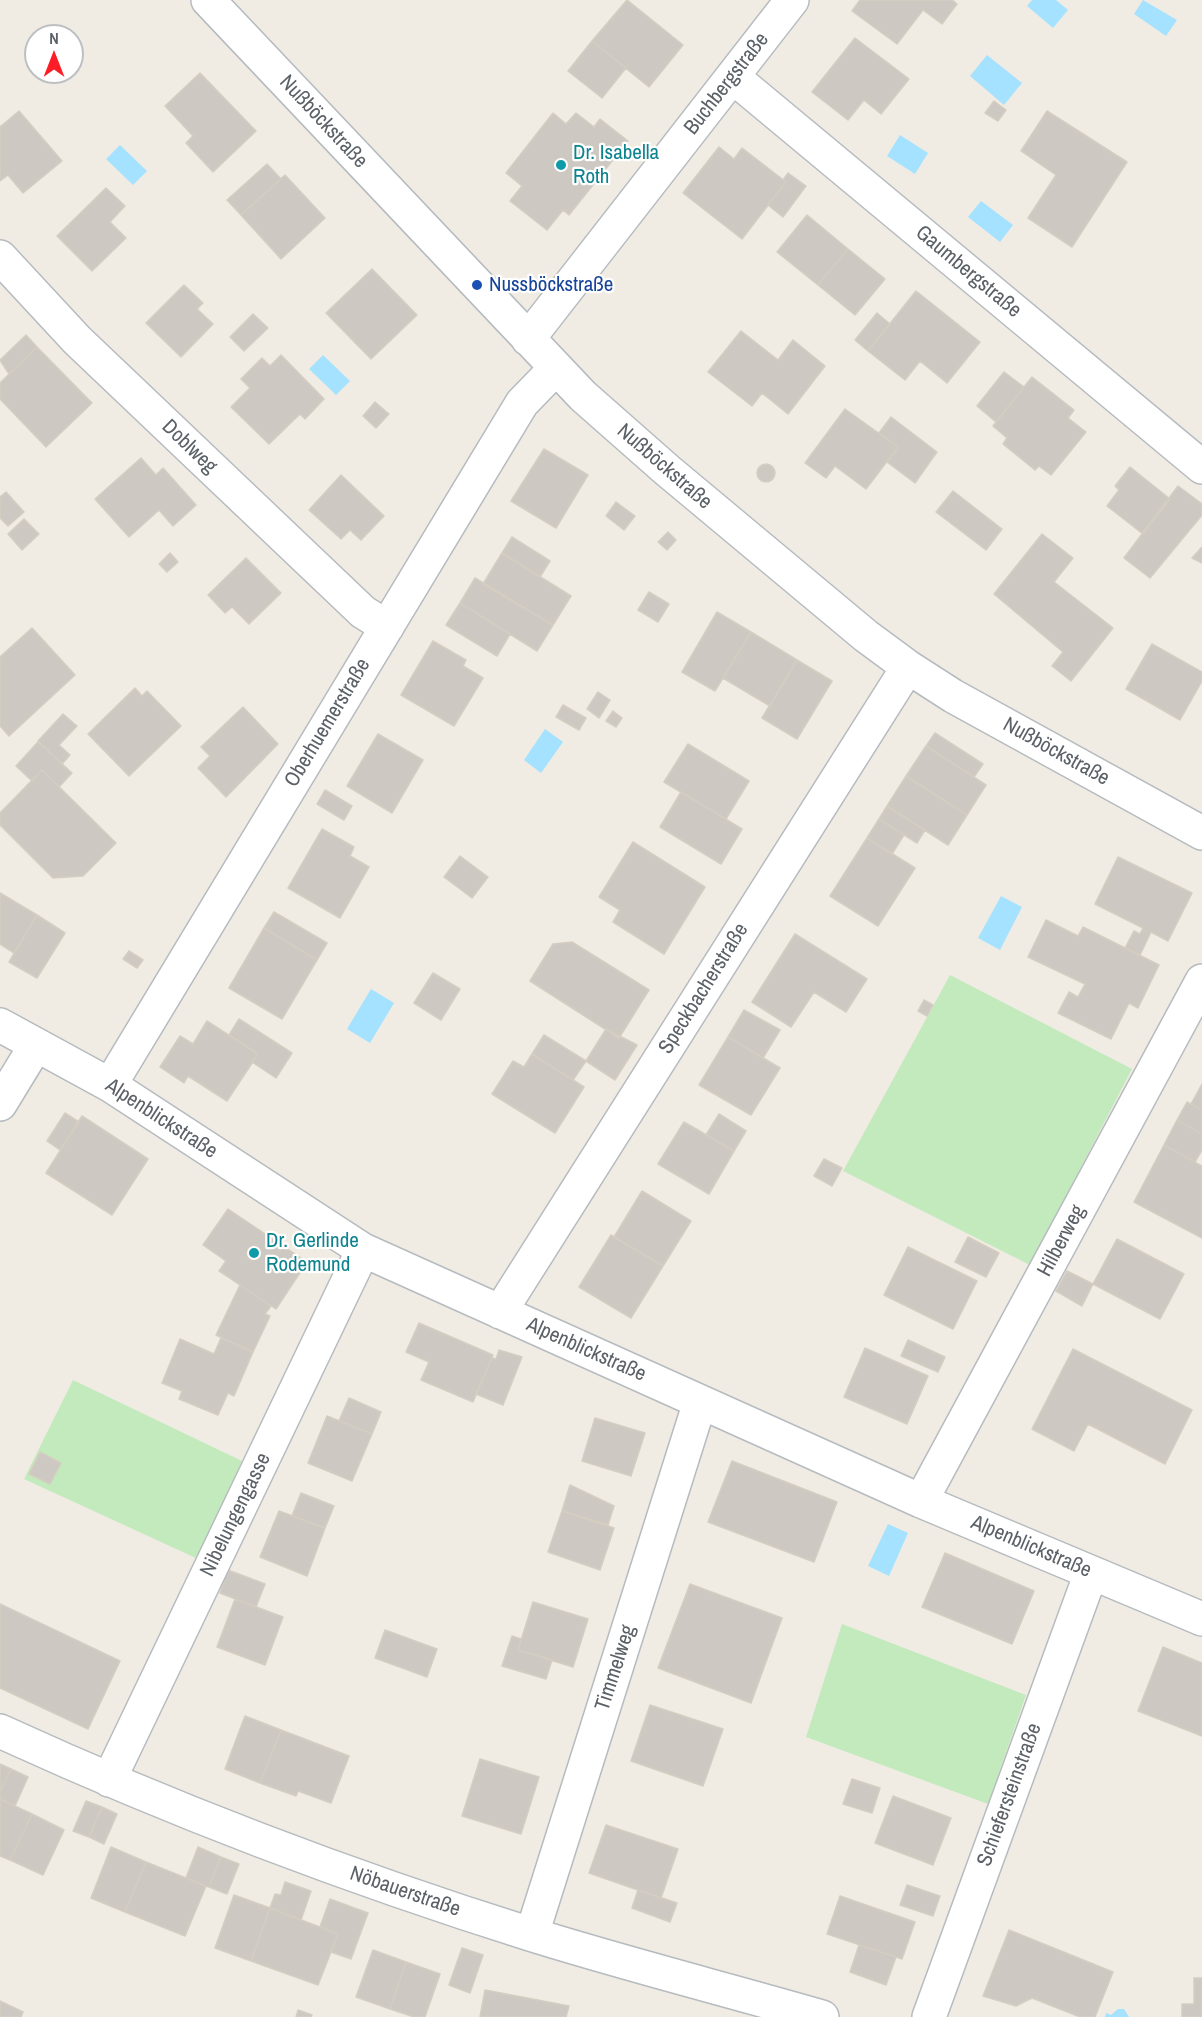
<!DOCTYPE html>
<html>
<head>
<meta charset="utf-8">
<style>
	body { margin:0 }
	#map { position:relative; width:1202px; height:2017px; overflow:hidden; background:#f0ece3; font-family:"Archivo Narrow",sans-serif }
	canvas { display:block }
	.north { position:absolute; left:24px; top:24px; width:60px; height:60px; box-sizing:border-box; background:#fff; border:2px solid #bdc0c2; border-radius:50%; rotate:0deg; font-size:16px; font-weight:700; line-height:24px; text-align:center; color:#5b6166 }
	.north::after { content:''; display:block; margin:auto; width:21px; height:27px; background:#fc1d26; clip-path:polygon(50% 0,100% 100%,50% 72%,0 100%) }
</style>
</head>
<body>
<div id="map">
<canvas width="1202" height="2017"></canvas>
<div class="north">N</div>
</div>
<script>
const ctx = document.querySelector('canvas').getContext('2d');
ctx.lineJoin = 'round';
function paint(path, color) {
  ctx.fillStyle = color;
  ctx.fill(path, 'evenodd');
}
function stroke(path, color, width, dash) {
  ctx.strokeStyle = color;
  ctx.lineWidth = width;
  ctx.lineCap = dash ? 'butt' : 'round';
  ctx.setLineDash(dash || []);
  ctx.stroke(path);
}
function write(font, color, halo, rows, align = 'center') {
  ctx.font = font + ' "Archivo Narrow",sans-serif';
  ctx.lineWidth = 4.5;
  ctx.setLineDash([]);
  ctx.textBaseline = 'middle';
  ctx.strokeStyle = halo;
  ctx.fillStyle = color;
  for (const [text, x, y, turn = 0] of rows) {
    ctx.save();
    ctx.translate(x, y);
    ctx.rotate((+turn || 0) * Math.PI / 180);
    ctx.textAlign = isNaN(turn) ? turn : align;
    if (halo) ctx.strokeText(text, 0, 0);
    ctx.fillText(text, 0, 0);
    ctx.restore();
  }
}
paint(new Path2D(`
	M950 975 1132 1069 1030 1265 843 1171Z
	M73 1380 242 1461 198 1559 24 1479Z
	M842 1624 1026 1695 988 1804 806 1737Z`), '#c2eabd');
paint(new Path2D(`
	M1032 0H1056L1068 10 1053 28 1027 6Z
	M1143 0 1177 20 1166 36 1134 14Z
	M987 55 1022 83 1004 105 970 76Z
	M900 135 928 153 915 174 887 156Z
	M120 145 147 171 133 185 106 159Z
	M981 201 1013 225 1000 242 968 217Z
	M323 355 350 381 336 395 309 369Z
	M545 729 563 742 541 773 524 760Z
	M1001 896 1022 907 1000 950 978 938Z
	M371 989 394 1003 370 1043 347 1029Z
	M888 1524 908 1533 889 1576 868 1566Z
	M1118 2009H1124L1129 2017H1105L1106 2013 1111 2015Z`), '#a4e2ff');
const building = new Path2D(`
	M627 0 683 45 649 87 592 41Z
	M860 0H952L957 4 942 24 923 10 897 44 852 11Z
	M855 38 909 79 881 114 864 100 848 120 812 92Z
	M592 41 626 68 602 98 568 71Z
	M200 73 256 131 213 172 186 143 193 136 165 106Z
	M994 101 1006 110 998 121 985 113Z
	M19 111 62 161 23 193 8 175 0 181V127Z
	M1047 111 1127 162 1072 247 1028 218 1056 175 1021 151Z
	M553 113 566 124 576 113 594 127 600 119 628 141 569 215 563 210 547 230 510 201 522 186 506 173Z
	M719 147 734 159 742 148 786 182 742 239 683 193Z
	M267 164 281 179 241 215 227 200Z
	M788 173 806 186 783 217 768 205 786 182 783 180Z
	M285 175 325 218 281 259 241 215Z
	M106 188 125 206 110 222 126 238 92 271 57 236Z
	M807 215 848 249 818 285 777 252Z
	M848 249 885 279 855 315 818 285Z
	M372 269 417 315 371 359 326 313Z
	M184 285 203 303 197 309 213 324 181 357 146 323Z
	M916 291 980 342 947 383 920 361 905 380 868 351Z
	M877 313 890 324 868 351 855 340Z
	M253 314 268 328 244 351 230 337Z
	M741 331 778 360 793 340 825 366 788 414 762 393 752 406 708 372Z
	M26 335 37 347 9 374 0 360Z
	M37 347 92 403 46 447 0 399V383Z
	M281 355 324 399 305 419 300 414 269 444 231 407 250 388 241 379 262 358 270 366Z
	M1004 372 1024 387 996 422 977 406Z
	M1032 377 1074 410 1068 418 1086 432 1051 475 1039 466 1035 470 1003 444 1007 438 993 426Z
	M375 402 389 414 376 428 363 416Z
	M845 409 898 447 866 489 835 466 826 478 805 463Z
	M891 417 937 452 915 483 887 462 898 447 879 433Z
	M544 449 588 475 556 528 511 501Z
	M141 458 156 475 163 468 196 505 173 526 159 510 129 537 95 499Z
	M757 473a9 9 0 1 1 18 0a9 9 0 1 1-18 0Z
	M1130 467 1170 499 1143 534 1107 506 1119 490 1115 486Z
	M341 475 384 516 361 540 350 530 341 539 309 510Z
	M1178 486 1202 504V515L1150 578 1124 558Z
	M953 491 1002 529 986 550 936 512Z
	M6 492 24 512 8 526 0 518V497Z
	M616 502 635 516 624 530 606 516Z
	M24 519 39 534 22 550 8 534Z
	M668 532 676 540 667 550 658 542Z
	M1042 534 1073 558 1054 582 1113 628 1071 681 1052 666 1063 652 994 594Z
	M512 537 550 561 540 577 502 553Z
	M1202 547V563L1192 558Z
	M170 553 178 562 167 572 159 564Z
	M502 553 571 596 553 625 483 584Z
	M246 558 281 593 249 624 232 607 225 613 208 595Z
	M475 578 553 625 537 651 460 603Z
	M649 592 669 604 658 622 638 610Z
	M460 603 510 634 497 656 446 625Z
	M717 612 751 632 715 691 682 672Z
	M32 628 75 675 9 736 0 726V657Z
	M751 632 797 660 770 706 723 678Z
	M433 641 466 660 463 666 483 678 454 726 401 695Z
	M1152 644 1202 672V681L1180 720 1126 689Z
	M797 660 832 681 797 739 762 718Z
	M135 688 142 696 147 691 181 726 129 776 88 734Z
	M598 692 610 700 599 718 587 709Z
	M563 705 586 718 579 730 556 717Z
	M243 707 278 744 226 797 198 768 210 756 201 747Z
	M613 711 622 718 616 727 606 721Z
	M63 714 77 726 59 745 70 755 62 764 38 741Z
	M935 733 983 764 974 777 926 746Z
	M378 734 423 760 392 813 347 786Z
	M38 742 72 773 59 787 42 770 32 781 16 766Z
	M688 744 749 781 726 819 664 782Z
	M926 746 986 785 967 815 906 776Z
	M42 770 116 843 83 876 53 878 0 825V813Z
	M906 776 967 815 948 845 887 806Z
	M325 790 352 806 344 820 317 804Z
	M681 792 742 829 721 864 660 827Z
	M887 806 925 830 917 843 879 819Z
	M879 819 904 835 892 854 867 838Z
	M322 829 354 847 350 856 369 867 340 918 288 888Z
	M867 838 915 868 878 926 830 896Z
	M633 842 705 887 664 954 613 922 620 910 599 897Z
	M460 856 488 877 472 898 444 877Z
	M1118 857 1192 893 1168 941 1151 932 1140 955 1125 948 1134 931 1140 934 1143 928 1095 904Z
	M0 893 37 915 14 953 0 944Z
	M274 912 327 943 317 960 264 928Z
	M37 915 65 933 37 978 9 962Z
	M1046 920 1078 936 1083 927 1159 965 1138 1008 1129 1003 1111 1039 1058 1013 1069 992 1078 997 1085 984 1028 957Z
	M264 928 317 960 282 1019 229 988Z
	M795 934 867 979 846 1012 814 992 791 1027 752 1002Z
	M572 942 649 990 619 1038 530 981 553 944Z
	M129 951 143 960 137 968 123 959Z
	M433 973 460 989 441 1020 414 1003Z
	M924 1000 933 1005 927 1016 918 1011Z
	M744 1010 780 1030 763 1058 728 1037Z
	M239 1019 292 1053 276 1078 252 1062 258 1054 229 1035Z
	M207 1021 258 1054 227 1101 188 1076 184 1083 160 1067 180 1036 193 1044Z
	M606 1029 637 1045 615 1080 586 1061Z
	M544 1035 586 1061 573 1080 532 1054Z
	M728 1037 780 1068 751 1115 699 1085Z
	M532 1054 584 1087 555 1133 492 1094 513 1061 524 1067Z
	M1202 1084V1110L1191 1104Z
	M1187 1102 1202 1110V1134L1177 1120Z
	M65 1113 79 1122 60 1150 47 1141Z
	M719 1114 746 1131 734 1151 706 1135Z
	M82 1116 148 1159 112 1215 46 1173Z
	M1177 1120 1202 1134V1150L1195 1162 1164 1145Z
	M684 1122 734 1151 709 1194 658 1164Z
	M1164 1145 1202 1166V1238L1134 1202Z
	M824 1159 842 1168 832 1186 814 1176Z
	M642 1191 691 1221 663 1266 614 1237Z
	M228 1209 307 1262 276 1309 219 1271 226 1261 203 1245Z
	M611 1235 663 1266 631 1318 579 1287Z
	M968 1237 999 1253 986 1277 955 1262Z
	M1117 1239 1184 1274 1160 1319 1093 1284Z
	M908 1247 977 1281 953 1329 884 1295Z
	M1067 1271 1093 1284 1082 1306 1056 1291Z
	M240 1285 271 1306 265 1314 270 1316 253 1352 216 1335Z
	M419 1323 493 1355 473 1402 421 1380 429 1362 406 1352Z
	M221 1338 253 1352 234 1396 228 1393 218 1415 179 1399 182 1391 162 1383 180 1339 214 1354Z
	M908 1340 945 1357 938 1372 901 1356Z
	M865 1348 928 1376 907 1424 844 1397Z
	M1073 1349 1192 1410 1165 1464 1088 1424 1074 1451 1032 1429Z
	M499 1350 522 1357 503 1405 476 1394 492 1358 496 1359Z
	M349 1398 381 1412 372 1434 339 1421Z
	M327 1416 372 1434 352 1481 308 1463Z
	M595 1418 645 1433 631 1476 582 1461Z
	M40 1452 61 1463 50 1484 29 1474Z
	M732 1461 837 1502 814 1562 708 1522Z
	M570 1485 614 1506 608 1525 562 1511Z
	M301 1493 334 1506 325 1528 292 1516Z
	M279 1511 325 1528 307 1576 260 1557Z
	M562 1511 614 1528 600 1570 548 1552Z
	M945 1553 1034 1591 1012 1644 922 1607Z
	M228 1570 265 1584 256 1607 220 1593Z
	M690 1584 782 1618 751 1703 658 1668Z
	M235 1599 283 1617 265 1665 217 1647Z
	M533 1602 588 1619 573 1667 518 1650Z
	M0 1604 120 1661 88 1729 0 1688Z
	M385 1630 437 1649 427 1677 375 1658Z
	M512 1636 521 1639 518 1650 552 1660 546 1679 502 1666Z
	M1163 1647 1202 1663V1736L1138 1711Z
	M650 1705 723 1729 703 1786 631 1761Z
	M245 1716 281 1730 260 1783 225 1769Z
	M281 1730 349 1756 331 1803 298 1791 296 1796 260 1783Z
	M480 1759 539 1777 521 1834 462 1816Z
	M0 1764 11 1769 0 1792Z
	M11 1769 28 1777 15 1806 0 1799V1792Z
	M852 1779 880 1788 872 1813 843 1804Z
	M893 1796 951 1818 933 1865 875 1843Z
	M0 1799 32 1814 10 1860 0 1856Z
	M86 1801 102 1807 89 1837 73 1831Z
	M102 1807 117 1814 104 1844 89 1837Z
	M32 1814 64 1830 43 1875 10 1860Z
	M606 1825 678 1849 661 1898 589 1873Z
	M111 1847 146 1862 125 1912 91 1898Z
	M198 1847 221 1857 209 1887 186 1878Z
	M221 1857 239 1864 227 1894 209 1887Z
	M146 1862 206 1886 185 1936 125 1912Z
	M285 1882 311 1891 301 1920 270 1908 275 1894 281 1895Z
	M907 1885 940 1896 933 1916 900 1905Z
	M638 1890 677 1903 670 1922 632 1908Z
	M234 1895 270 1908 251 1961 215 1948Z
	M840 1896 915 1922 902 1959 827 1934Z
	M330 1899 368 1913 351 1959 331 1952 338 1934 320 1927Z
	M270 1908 338 1934 318 1985 251 1961Z
	M1009 1930 1113 1972 1095 2017H1080L1032 1998 1016 2006 983 1996Z
	M859 1945 896 1957 886 1985 850 1972Z
	M462 1948 483 1955 470 1993 449 1985Z
	M373 1950 406 1962 390 2009 356 1997Z
	M406 1962 440 1974 425 2017H414L390 2009Z
	M1194 1978H1202V2017H1182V2004H1194Z
	M485 1990 569 2006 566 2017H480Z
	M0 2001 23 2012 21 2017H0Z
	M298 2010 312 2015 311 2017H296Z`);
paint(building, '#cdc9c2');
stroke(building, '#d5cdc1', 1.5);
const minor = new Path2D(`
	M208 0 583 396 667 470 866 636 908 667 953 696 1202 833
	M733 77 1202 467
	M0 257 77 340 363 612 387 627
	M528 339 792 0
	M0 1025 110 1085 363 1250 921 1501 1202 1619
	M110 1085 522 403 556 368
	M0 1104 36 1045
	M500 1312 908 667
	M921 1501 1202 981
	M0 1731C172 1810 349 1877 530 1934 626 1964 725 1989 822 2017
	M109 1780 363 1250
	M532 1934 700 1402
	M929 2017 1091 1573`);
stroke(minor, '#b6bbbf', 36);
stroke(minor, '#fff', 33);
for (const [x, y, r, color] of [
	[561,165,6,"#0f9aa8"],
	[477,285,6,"#1a4fb4"],
	[254,1253,6,"#0f9aa8"]
]) {
  const dot = new Path2D();
  dot.arc(x, y, r, 0, 2 * Math.PI);
  ctx.fillStyle = color;
  ctx.fill(dot);
  stroke(dot, '#fff', 2);
}
write('21px', '#5b6166', '#fff', [
	["Buchbergstraße",727,84,-52],
	["Nußböckstraße",323,122,47],
	["Gaumbergstraße",968,272,40],
	["Doblweg",189,447,44],
	["Nußböckstraße",664,467,41],
	["Oberhuemerstraße",328,723,-59],
	["Nußböckstraße",1056,752,29],
	["Speckbacherstraße",704,989,-58],
	["Alpenblickstraße",161,1119,33],
	["Hilberweg",1062,1241,-62],
	["Alpenblickstraße",586,1350,24],
	["Nibelungengasse",236,1515,-64],
	["Alpenblickstraße",1031,1547,23],
	["Timmelweg",616,1668,-72],
	["Schiefersteinstraße",1010,1795,-70],
	["Nöbauerstraße",405,1892,19]
]);
write('21px', '#0d838f', '#fff', [
	["Dr. Isabella",573,153],
	["Roth",573,177],
	["Dr. Gerlinde",266,1241],
	["Rodemund",266,1265]
], 'left');
write('21px', '#164399', '#fff', [
	["Nussböckstraße",489,285]
], 'left');
</script>
</body>
</html>
